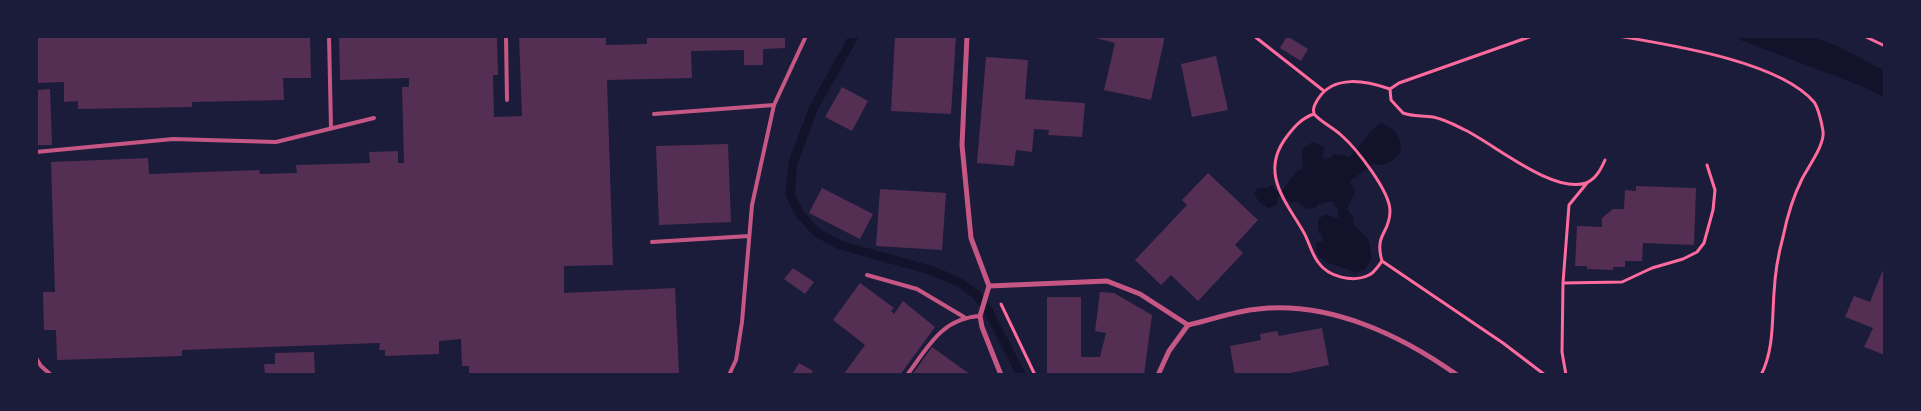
<!DOCTYPE html>
<html>
<head>
<meta charset="utf-8">
<style>
	body { margin:0 }
	#map { position:relative; width:1921px; height:411px; overflow:hidden; background:#1b1b3a; font-family:"DM Sans",sans-serif }
	canvas { display:block }
	.frame { position:absolute; inset:0; border:38px solid #1b1b3a; pointer-events:none }
</style>
</head>
<body>
<div id="map">
<canvas width="1921" height="411"></canvas>
<div class="frame"></div>
</div>
<script>
const ctx = document.querySelector('canvas').getContext('2d');
ctx.lineJoin = 'round';
function paint(path, color) {
  ctx.fillStyle = color;
  ctx.fill(path, 'evenodd');
}
function stroke(path, color, width, dash) {
  ctx.strokeStyle = color;
  ctx.lineWidth = width;
  ctx.lineCap = dash ? 'butt' : 'round';
  ctx.setLineDash(dash || []);
  ctx.stroke(path);
}
paint(new Path2D(`
	M1730 36H1809L1837 46 1885 71V98L1864 87Z
	M1382 123 1396 132 1401 144 1400 153 1393 160 1383 165 1373 164 1350 181 1355 192 1347 209 1354 218 1353 224 1368 239 1372 258 1365 269 1356 273C1340 264 1314 266 1316 242L1323 241 1322 235 1318 232V220L1325 214 1339 219 1338 210 1332 201 1319 204 1315 208 1307 209 1297 202 1291 203 1284 194 1278 197 1277 205 1269 208 1260 203 1254 194 1258 188H1268L1272 185 1276 191 1283 190 1295 173 1303 168C1304 154 1296 151 1313 142L1325 147 1322 156 1324 159 1330 158 1334 154 1349 157C1364 145 1363 134 1382 123Z`), '#12122b');
stroke(new Path2D(`
	M854 36 814 107 793 163 790 194 799 213 816 232 840 245 930 270 959 282 977 295 988 310 1021 375`), '#12122b', 9);
paint(new Path2D(`
	M36 36H310L311 78H283L284 100 192 102V107L78 109V101L64 102V82L36 83Z
	M339 36H497L498 75H493L494 117 522 116 519 36H606V45L647 44V36H785V48L763 49V65H744V50L691 51 692 78 607 80 613 265 564 266V293L675 288 679 373 469 375V366H462L461 339 439 341V354L385 356V350H379L380 343 182 350V356L57 360 56 330H44L43 292H55L51 162 148 158 149 174 259 170 260 174 297 173 296 165 370 163 369 152 398 151V163H404L402 87H409V78L340 80Z
	M895 36H956L951 114 891 111Z
	M1088 36H1165L1151 100 1104 90 1115 43Z
	M1287 36 1308 49 1301 61 1280 48Z
	M1216 56 1228 110 1192 117 1181 64Z
	M986 57 1028 60 1025 99 1085 103 1082 137 1048 135 1049 130 1034 129 1032 152 1016 150 1014 166 977 163Z
	M842 87 868 101 852 131 825 117Z
	M50 89 52 145H36V90Z
	M728 144 731 222 659 225 656 146Z
	M1208 173 1258 220 1235 245 1243 253 1198 301 1171 275 1161 285 1135 260 1187 205 1182 200Z
	M1636 186 1696 188 1694 245 1643 243 1642 261H1625V267H1613V270L1587 269V266H1575L1577 226 1602 227V218L1613 209H1624L1625 190 1636 191Z
	M822 188 873 214 860 239 809 213Z
	M880 189 946 193 942 250 876 246Z
	M793 268 814 282 805 294 784 279Z
	M1883 270 1885 271V355L1864 347 1873 328 1845 317 1854 296 1870 302Z
	M860 283 894 308 891 311 894 314 903 301 935 327 900 375H843L865 345 833 320Z
	M1100 292 1114 293 1152 315 1144 375H1047V297H1081V357H1100L1106 333 1095 331Z
	M1322 328 1329 365 1281 375H1235L1230 346 1261 340 1260 334 1277 331 1279 336Z
	M932 347 971 375H912Z
	M314 352 315 375H265L264 364H275V353Z
	M799 363 813 371 811 375H792Z`), '#542f53');
stroke(new Path2D(`
	M1254 36 1324 91
	M1532 36 1399 83 1390 89 1391 100 1403 113C1413 117 1423 115 1433 117 1444 119 1455 125 1465 130 1494 144 1553 194 1586 183 1596 179 1601 169 1605 160
	M1618 36C1670 45 1779 61 1814 102 1818 107 1822 124 1823 131 1825 145 1808 167 1802 179 1793 197 1787 217 1783 237 1778 255 1775 274 1774 293 1772 320 1774 350 1761 375
	M1864 36 1885 46
	M1314 114C1321 122 1332 127 1341 135 1356 148 1390 191 1390 211 1390 234 1374 233 1382 261L1503 343 1545 375
	M1382 261C1379 265 1374 273 1369 275 1353 283 1328 277 1318 262 1311 253 1309 241 1303 231 1284 199 1259 171 1288 135 1295 126 1302 118 1314 114 1312 109 1315 104 1318 99 1334 74 1366 81 1390 89
	M1563 283 1569 205 1587 183
	M1001 304 1035 375
	M1566 375 1562 352 1563 283 1622 282 1652 268 1683 259 1697 252 1704 243 1713 210 1715 190 1707 165`), '#ff6b9d', 3);
stroke(new Path2D(`
	M329 36 331 128
	M506 36 507 100
	M654 114 774 105
	M36 152 173 139 276 142 374 118
	M652 242 749 236
	M867 275 917 289 964 317
	M36 358 41 366 51 375
	M729 375 736 360 742 322 752 205 774 105 806 36
	M907 375C928 347 942 318 980 316`), '#c65784', 4);
stroke(new Path2D(`
	M967 36 962 145 971 238 989 286 980 316 982 327 1001 375
	M989 286 1107 281 1140 294 1188 325
	M1158 375 1169 351 1188 325C1211 320 1235 311 1258 309 1329 301 1401 335 1457 375`), '#c65784', 5);
</script>
</body>
</html>
